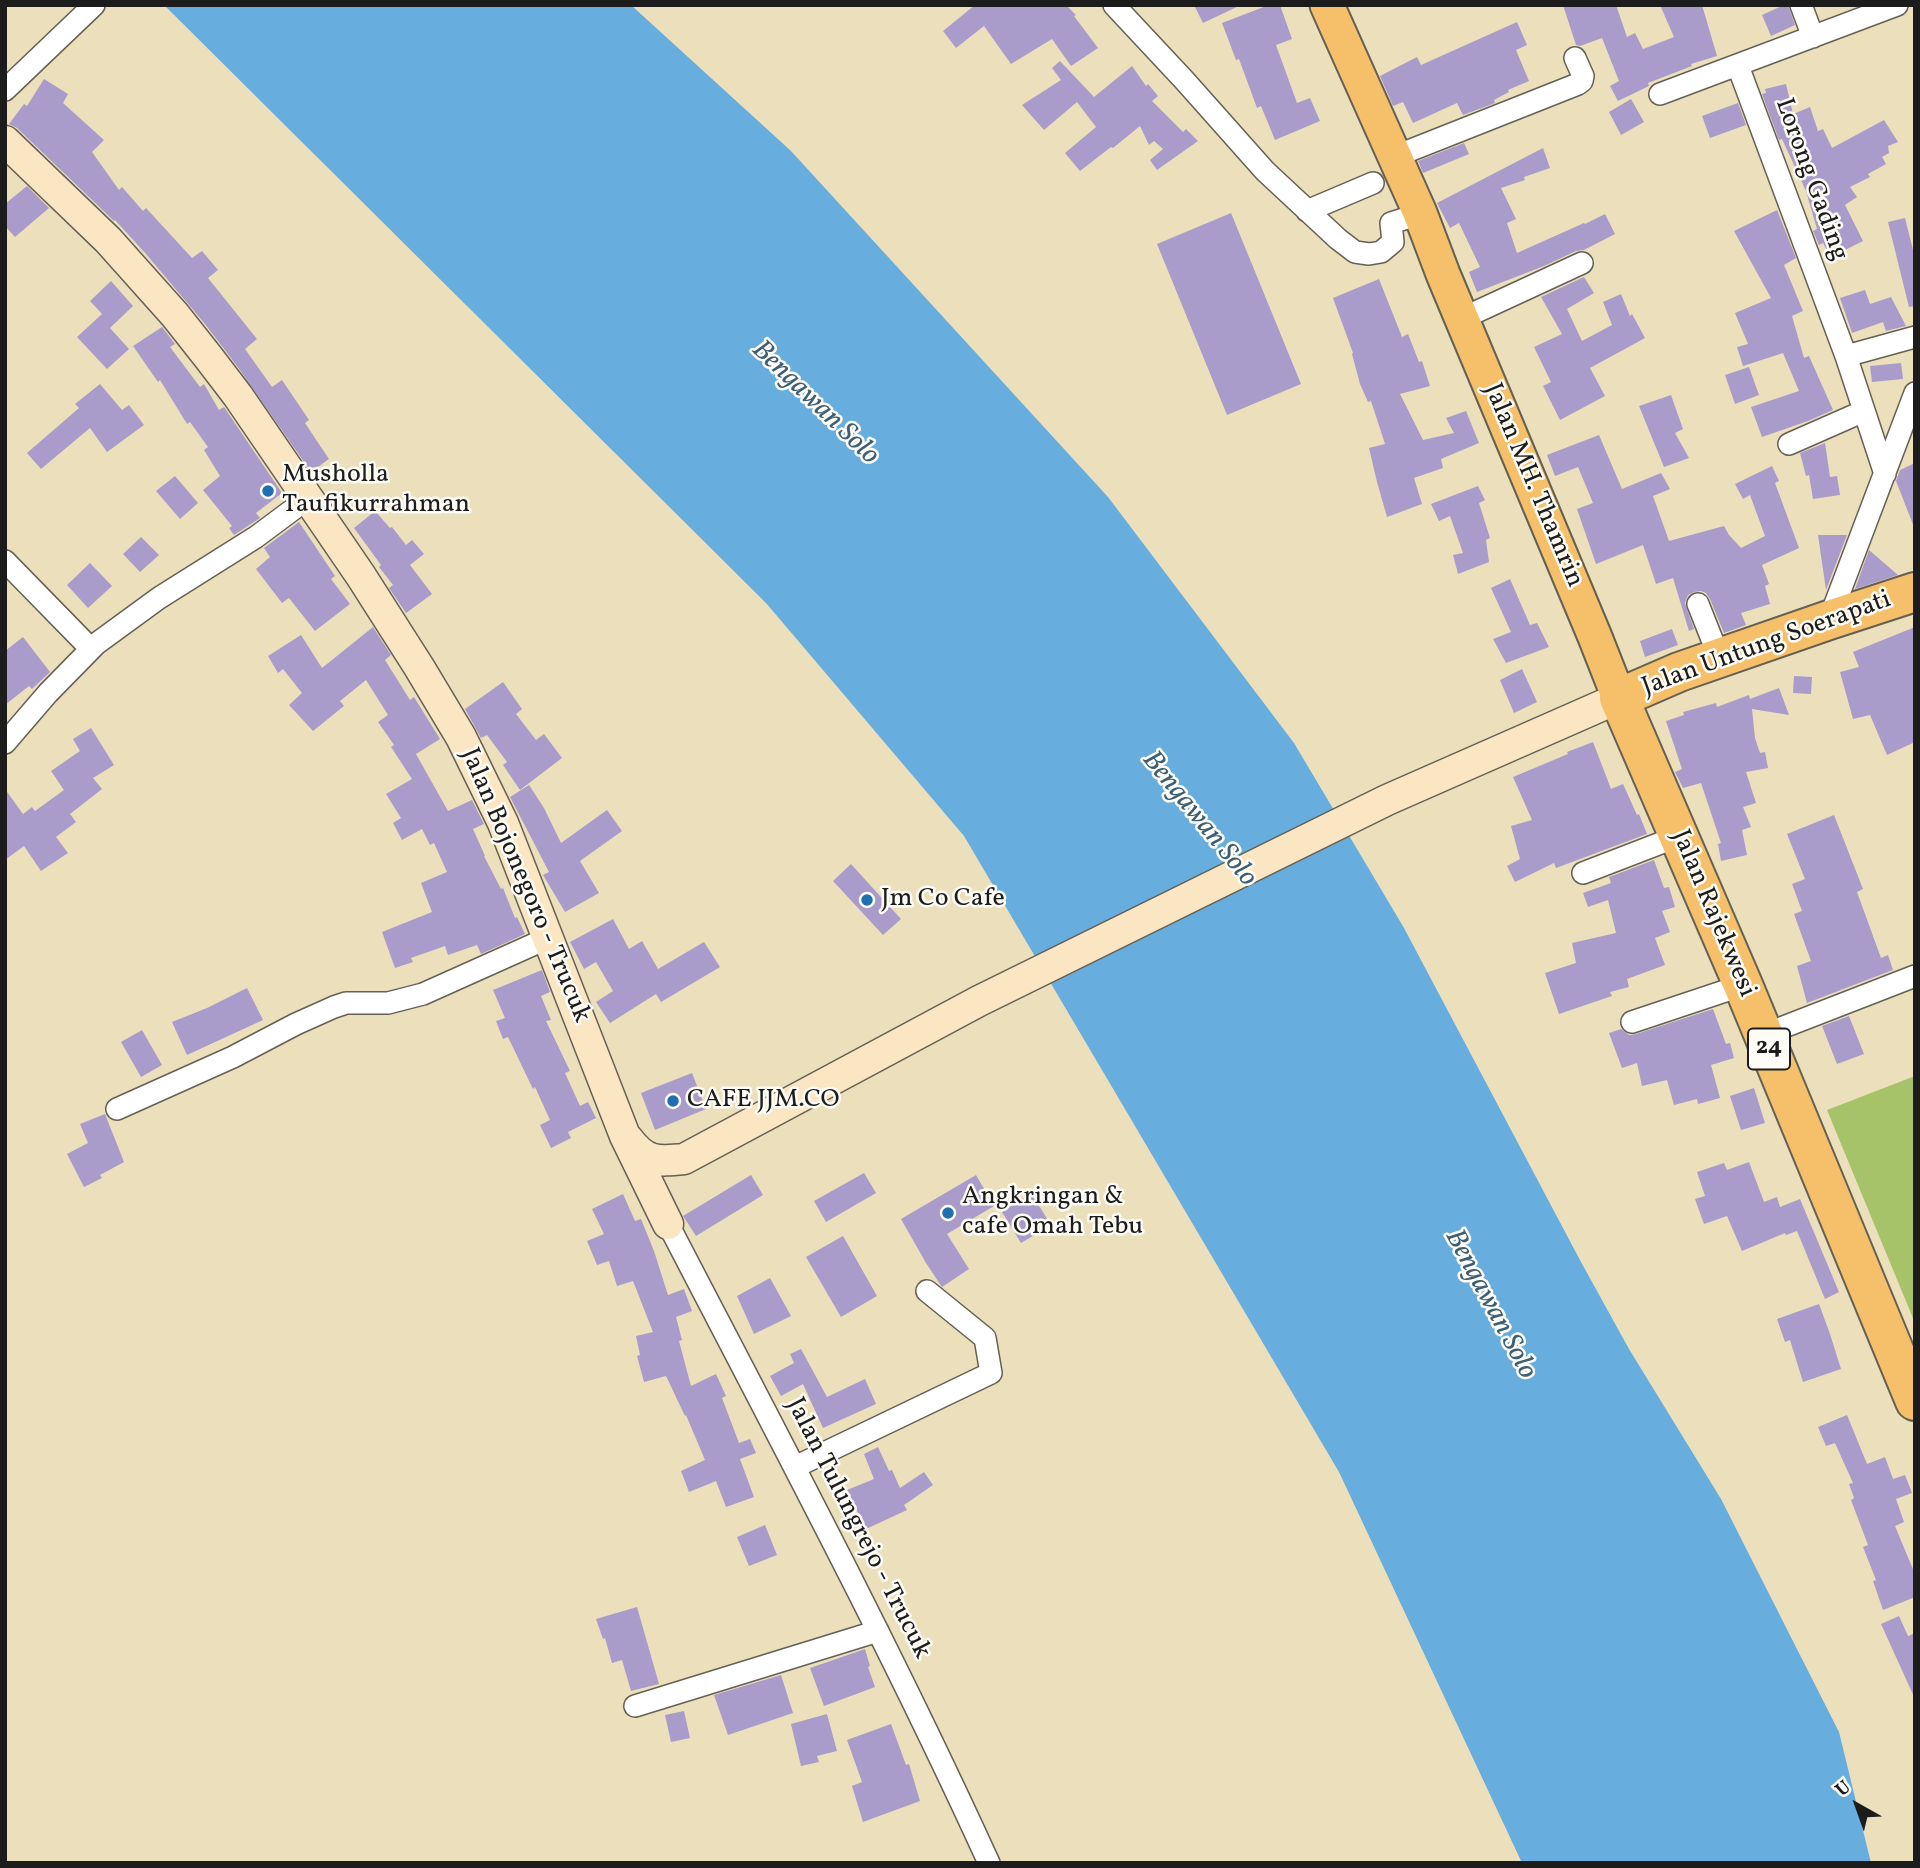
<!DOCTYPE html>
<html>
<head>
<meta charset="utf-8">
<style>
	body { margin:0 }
	#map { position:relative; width:1920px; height:1868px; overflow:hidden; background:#ebdfbc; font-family:Vollkorn,serif }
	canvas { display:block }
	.frame { position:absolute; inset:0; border:7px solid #1c1c1c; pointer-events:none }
	.north { position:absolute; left:1822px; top:1770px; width:70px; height:70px; -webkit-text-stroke:5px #fdfcf7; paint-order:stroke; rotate:320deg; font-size:19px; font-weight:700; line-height:28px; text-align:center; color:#1c1c1c }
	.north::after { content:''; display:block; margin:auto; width:24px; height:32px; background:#1c1c1c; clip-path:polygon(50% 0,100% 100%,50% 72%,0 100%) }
</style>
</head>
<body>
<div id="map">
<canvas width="1920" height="1868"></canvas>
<div class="frame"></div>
<div class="north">U</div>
</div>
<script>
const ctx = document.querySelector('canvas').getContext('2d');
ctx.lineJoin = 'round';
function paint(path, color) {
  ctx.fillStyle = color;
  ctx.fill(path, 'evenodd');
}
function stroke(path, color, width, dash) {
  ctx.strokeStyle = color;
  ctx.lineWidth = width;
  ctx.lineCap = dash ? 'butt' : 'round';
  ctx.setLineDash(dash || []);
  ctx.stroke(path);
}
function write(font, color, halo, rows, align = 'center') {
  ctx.font = font + ' Vollkorn,serif';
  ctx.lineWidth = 5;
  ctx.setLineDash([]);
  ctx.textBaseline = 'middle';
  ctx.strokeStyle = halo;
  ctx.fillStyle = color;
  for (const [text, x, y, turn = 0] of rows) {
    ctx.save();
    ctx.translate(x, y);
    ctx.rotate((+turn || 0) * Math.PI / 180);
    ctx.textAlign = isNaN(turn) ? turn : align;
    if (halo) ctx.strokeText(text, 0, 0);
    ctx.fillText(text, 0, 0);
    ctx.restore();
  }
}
paint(new Path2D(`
	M1915 1076V1323L1827 1110Z`), '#a7c36a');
paint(new Path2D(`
	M164 5H631L791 151 1108 497 1294 743 1404 928 1581 1262 1629 1349 1721 1499 1839 1732 1871 1863H1522L1339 1472 964 836 766 603Z`), '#67aede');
paint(new Path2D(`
	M975 5H1066L1076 15 1074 16 1098 48 1071 66 1052 39 1011 64 984 26 956 48 943 31Z
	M1194 5H1241L1203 23Z
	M1269 5H1280L1292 39 1276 45 1297 103 1310 98 1320 121 1275 140 1261 106 1257 108 1239 59 1236 60 1222 23Z
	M1563 5H1616L1627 37 1635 33 1643 49 1674 37 1660 5H1702L1717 56 1691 64 1692 66 1648 83 1649 86 1618 101 1610 86 1619 81 1602 38 1580 46 1576 45Z
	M1784 5H1788L1795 25 1771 36 1762 15Z
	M1517 22 1527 45 1516 50 1529 81 1508 90 1509 92 1494 100 1495 103 1463 115 1457 103 1413 123 1403 102 1393 106 1380 76 1417 57 1421 65Z
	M1060 61 1094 97 1132 66 1146 86 1148 84 1158 96 1152 101 1183 132 1186 129 1198 141 1157 170 1150 160 1163 149 1154 141 1149 145 1140 126 1113 148 1111 147 1080 171 1065 153 1096 127 1077 102 1044 130 1022 105 1061 80 1052 68Z
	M44 79 68 94 63 103 104 140 92 152 119 190 122 187 143 211 146 208 192 258 202 251 218 270 208 278 257 339 245 349 272 387 282 380 309 420 305 423 329 459 311 472 237 366 205 324 146 254 115 220 114 221 17 128 9 124 24 104 27 106Z
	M1786 84 1793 114 1810 107 1818 131 1823 129 1832 148 1884 120 1898 142 1888 146 1889 153 1882 157 1886 164 1868 174 1870 177 1850 187 1857 197 1845 205 1863 241 1831 257 1823 243 1819 245 1813 231 1817 229 1806 191 1782 139 1779 140 1762 94 1766 93 1765 89Z
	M1631 99 1644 122 1621 135 1609 112Z
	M1738 103 1746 125 1710 138 1702 116Z
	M1464 143 1469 154 1423 173 1418 161Z
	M1543 148 1550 168 1524 177 1525 180 1501 188 1516 219 1507 223 1517 253 1584 223 1585 224 1605 214 1615 234 1584 250 1576 251 1544 266 1477 292 1469 272 1480 267 1459 223 1450 228 1437 203Z
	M27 186 49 208 15 237 5 226V204Z
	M1777 210 1796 258 1784 265 1803 311 1792 316 1804 358 1809 356 1833 410 1808 421 1762 437 1751 407 1799 391 1783 353 1743 366 1737 347 1748 344 1735 313 1771 298 1734 231Z
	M1231 213 1301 384 1227 415 1157 244Z
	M1905 218 1915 258V306L1909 307 1888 222Z
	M1584 277 1594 293 1567 309 1582 341 1612 325 1603 302 1621 294 1630 316 1632 314 1645 338 1590 368 1605 396 1560 420 1543 386 1551 382 1534 347 1562 334 1541 297Z
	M1379 279 1402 337 1408 334 1419 362 1422 361 1430 386 1400 394 1423 440 1454 433 1446 418 1466 411 1479 443 1441 459 1443 468 1414 478 1422 504 1387 517 1377 482 1369 448 1385 444 1371 401 1368 402 1360 384 1352 354 1353 353 1333 298Z
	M111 281 133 306 110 328 129 349 107 369 77 337 102 314 90 301Z
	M1865 290 1870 304 1891 297 1906 326 1886 331 1883 322 1852 333 1840 298Z
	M162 327 175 344 170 347 200 387 204 384 219 410 224 407 282 493 256 513 260 518 234 535 229 528 232 526 203 490 220 476 204 450 208 447 190 422 187 424 160 380 158 382 133 346Z
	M1901 363 1903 379 1872 382 1870 366Z
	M1749 367 1759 395 1735 404 1725 375Z
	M100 384 122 410 129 405 144 425 107 452 90 428 41 469 27 453 79 408 75 404Z
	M1671 395 1683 429 1675 433 1689 458 1664 467 1639 406Z
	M1599 435 1622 489 1661 473 1670 489 1653 496 1669 541 1724 526 1729 535 1741 548 1765 536 1750 495 1743 499 1735 484 1772 466 1779 481 1775 483 1799 548 1762 565 1769 584 1765 586 1770 604 1741 613 1746 625 1724 633 1710 599 1706 593 1701 591 1694 592 1688 595 1685 603 1694 629 1689 631 1673 578 1656 584 1643 545 1596 564 1577 509 1593 503 1578 467 1555 476 1547 455Z
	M1825 443 1830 477 1837 476 1840 495 1813 499 1809 475 1806 476 1800 453Z
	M1915 463V527H1914L1896 481 1900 470Z
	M175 476 198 503 180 519 156 491Z
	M1478 486 1485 500 1479 503 1490 538 1486 540 1489 562 1458 574 1453 555 1463 553 1450 516 1439 521 1431 504Z
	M375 511 390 528 392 527 406 545 412 540 424 554 410 565 432 594 406 613 389 588 393 585 379 567 381 565 354 528Z
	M299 522 335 576 331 579 350 604 315 631 289 598 282 603 256 569 270 557 264 548Z
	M1818 535H1847L1826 590Z
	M141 537 159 555 140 572 123 554Z
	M1869 550 1898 575 1855 589Z
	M90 563 112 586 88 608 67 585Z
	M1510 579 1530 625 1537 623 1549 647 1506 663 1493 639 1511 632 1491 588Z
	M373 627 391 655 385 660 410 700 414 697 440 739 416 754 448 811 472 800 484 824 473 829 485 856H484L501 889 503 888 515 918 517 917 525 934 481 954 477 945 448 955 445 946 411 958 413 962 395 968 382 932 432 912 421 883 447 872 434 843 430 845 422 829 402 840 393 823 401 818 386 794 412 779 391 747 394 745 378 722 388 715 366 680 340 701 344 706 313 731 289 705 302 693 283 669 278 673 268 656 301 635 322 668Z
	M1915 627V742L1887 755 1870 715 1853 719 1840 672 1859 667 1853 652Z
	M1672 629 1678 645 1645 657 1640 641Z
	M23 637 50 672 32 689 29 686 5 705V651Z
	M1522 669 1537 702 1514 713 1500 680Z
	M1794 676 1812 677 1811 694 1793 693Z
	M503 682 522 709 516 714 536 740 544 734 562 758 520 790 503 765 507 762 487 735 481 738 465 709Z
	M1779 688 1789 715 1752 709 1755 738 1760 753 1765 752 1768 768 1746 772 1756 803 1743 807 1751 827 1742 830 1747 855 1721 861 1718 844 1721 843 1701 783 1683 788 1675 772 1682 769 1666 721 1684 715 1683 712 1716 703 1717 707 1749 695 1750 699Z
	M91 728 114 765 93 778 102 789 70 814 76 822 56 837 68 853 41 871 24 846 5 860V789L23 814 32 807 35 811 64 790 51 771 80 751 73 739Z
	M1593 742 1611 789 1623 784 1637 815 1639 814 1647 834 1556 868 1554 863 1515 882 1507 866 1520 859 1511 826 1532 820 1513 777 1568 754 1567 752Z
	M529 785 544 808 561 843 607 810 622 831 580 861 599 893 565 912 543 875 549 872 510 797Z
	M1834 815 1863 889 1857 892 1881 958 1888 955 1893 970 1807 1003 1797 966 1811 961 1794 914 1802 911 1792 884 1805 879 1787 834Z
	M1654 860 1664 888 1669 887 1675 907 1662 911 1670 932 1655 938 1665 965 1627 979 1629 987 1610 992 1612 996 1559 1014 1545 973 1576 963 1572 943 1616 933 1608 900 1588 907 1583 893 1611 883 1609 877Z
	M851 864 901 919 883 935 833 881Z
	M613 919 629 949 642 941 658 969 704 942 720 967 661 1002 656 994 610 1023 596 1002 613 991 596 962 584 969 570 942Z
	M542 970 550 992 541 996 551 1020 546 1021 570 1071 565 1073 580 1106 588 1102 596 1118 568 1132 571 1138 551 1148 540 1125 550 1120 535 1087 533 1089 508 1037 503 1039 496 1021 505 1018 493 990Z
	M247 988 263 1020 187 1055 172 1022 207 1008Z
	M1713 1009 1726 1044 1730 1043 1734 1058 1711 1065 1720 1098 1698 1104 1697 1099 1674 1105 1667 1080 1642 1086 1637 1063 1622 1068 1609 1033 1621 1029 1629 1035 1636 1034Z
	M1849 1016 1864 1054 1837 1064 1822 1026Z
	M142 1030 162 1065 141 1077 121 1042Z
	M692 1073 706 1109 655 1130 641 1093Z
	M1754 1088 1765 1123 1741 1130 1730 1096Z
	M105 1114 124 1162 100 1175 102 1178 84 1187 67 1154 88 1143 80 1124Z
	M1749 1162 1764 1202 1777 1197 1780 1207 1800 1199 1839 1292 1825 1299 1797 1231 1786 1235 1785 1233 1742 1251 1727 1216 1704 1224 1695 1199 1705 1196 1697 1172 1724 1163 1727 1170Z
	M864 1173 876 1193 826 1222 814 1201Z
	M751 1175 763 1195 696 1236 683 1216Z
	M976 1175 994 1206 947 1234 969 1269 942 1287 926 1263 901 1219Z
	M1031 1193 1051 1225 1021 1243 1002 1212Z
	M623 1194 635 1221 641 1219 654 1251 668 1295 684 1289 692 1311 676 1317 682 1340 679 1341 691 1386 716 1374 726 1396 722 1398 739 1443 750 1439 756 1453 740 1459 754 1497 726 1507 716 1481 689 1492 681 1471 705 1460 686 1415 685 1416 666 1376 644 1382 637 1356 640 1355 636 1336 653 1332 633 1281 617 1286 609 1261 597 1265 587 1241 604 1234 592 1209Z
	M843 1236 877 1296 841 1317 806 1257Z
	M770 1278 791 1316 754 1334 737 1296Z
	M1819 1304 1830 1334 1841 1369 1803 1382 1790 1340 1785 1342 1777 1319Z
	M801 1349 827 1397 865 1379 876 1404 823 1428 803 1384 781 1396 770 1376 794 1363 790 1354Z
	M1847 1415 1867 1464 1885 1457 1893 1479 1905 1475 1912 1493 1896 1499 1904 1522 1895 1526 1915 1574V1597L1883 1610 1873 1581 1876 1580 1863 1547 1868 1545 1851 1500 1854 1498 1849 1484 1853 1483 1835 1443 1826 1446 1818 1427Z
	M878 1447 889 1471 892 1470 900 1488 924 1472 933 1485 904 1505 907 1510 866 1529 847 1490 874 1479 864 1454Z
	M765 1525 777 1555 749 1566 737 1537Z
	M637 1607 659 1684 631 1691 622 1660 612 1663 605 1638 603 1639 596 1619Z
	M1899 1616 1908 1636 1915 1633V1699L1881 1624Z
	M865 1649 870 1666 868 1667 875 1687 824 1706 810 1668Z
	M781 1675 793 1713 728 1735 714 1695Z
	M684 1711 690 1738 671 1742 665 1715Z
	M827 1714 837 1751 817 1756 819 1762 801 1766 791 1724Z
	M891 1724 906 1765 909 1764 920 1801 863 1822 852 1786 862 1782 847 1740Z`), '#aa9cca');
const street = new Path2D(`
	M1114 5 1185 81 1265 171 1338 239 1355 252 1369 254 1381 252 1393 242 1391 223 1407 218
	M1801 5 1813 37
	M1738 66 1846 356 1885 474
	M5 90 94 5
	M1660 94 1897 5
	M1396 156 1578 84 1582 81 1583 76 1575 58
	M1307 211 1373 183
	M1461 319 1582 263
	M1846 356 1915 337
	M1789 444 1864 411
	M5 561 91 649
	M1698 604 1719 657
	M1829 620 1915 393
	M5 743 48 693 96 644 159 598 256 537 307 499
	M1583 873 1679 836
	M1632 1022 1743 985
	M1763 1035 1915 976
	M117 1109 233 1057 296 1024 334 1007 346 1003H388L423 994 548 938
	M668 1224C778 1436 890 1646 989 1863
	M795 1467 991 1373 985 1338 927 1291
	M635 1706 878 1631`);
const secondary = new Path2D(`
	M5 141 108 240 175 315 209 358 238 396 361 576 419 667 461 737 503 823 625 1136 668 1224
	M628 1139C645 1162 657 1162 684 1159L979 1001 1387 800 1619 698`);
const primary = new Path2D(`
	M1327 5 1420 213 1443 274 1595 637 1619 698`);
const highway = new Path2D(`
	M1915 592 1829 620 1679 672 1619 698 1743 985 1915 1401`);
stroke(street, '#646054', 24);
stroke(secondary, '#646054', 33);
stroke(primary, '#646054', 37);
stroke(highway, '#646054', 42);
stroke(street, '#fff', 21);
stroke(secondary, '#fbe6c4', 30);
stroke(primary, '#f6c06b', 33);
stroke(highway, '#f6c06b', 38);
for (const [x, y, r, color] of [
	[268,491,7,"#1f6fb2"],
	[867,900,7,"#1f6fb2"],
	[673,1101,7,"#1f6fb2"],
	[948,1213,7,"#1f6fb2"]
]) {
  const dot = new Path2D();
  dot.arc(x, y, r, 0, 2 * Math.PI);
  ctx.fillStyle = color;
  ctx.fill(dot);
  stroke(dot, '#fdfcf7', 2.5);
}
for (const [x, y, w] of [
	[1769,1049,42]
]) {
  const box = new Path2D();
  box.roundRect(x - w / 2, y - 20.5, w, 41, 5);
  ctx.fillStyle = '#fdfcf7';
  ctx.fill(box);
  stroke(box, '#1c1c1c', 2);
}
write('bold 24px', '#1c1c1c', null, [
	["24",1769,1049]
]);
write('26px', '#1c1c1c', '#fdfcf7', [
	["Lorong Gading",1810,180,70],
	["Jalan MH. Thamrin",1532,486,67],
	["Jalan Untung Soerapati",1767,645,-20],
	["Jalan Bojonegoro - Trucuk",524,886,67],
	["Jalan Rajekwesi",1712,914,67],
	["Jalan Tulungrejo - Trucuk",857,1529,63]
]);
write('26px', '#1c1c1c', '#fdfcf7', [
	["Musholla",282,476],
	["Taufikurrahman",282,506],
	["Jm Co Cafe",881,900],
	["CAFE JJM.CO",687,1101],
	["Angkringan &",962,1198],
	["cafe Omah Tebu",962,1228]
], 'left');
write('italic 28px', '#3e5e73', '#fdfcf7', [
	["Bengawan Solo",814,404,44],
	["Bengawan Solo",1198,820,51],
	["Bengawan Solo",1489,1305,62]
]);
</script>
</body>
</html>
